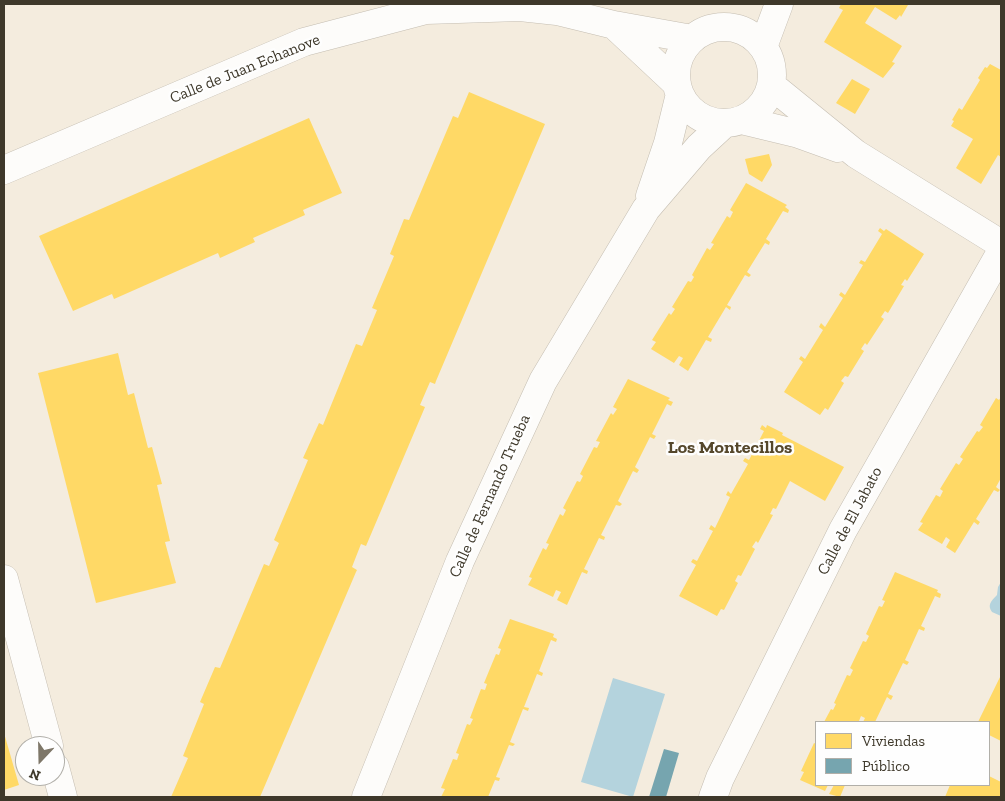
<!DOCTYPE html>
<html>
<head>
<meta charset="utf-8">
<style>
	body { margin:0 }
	#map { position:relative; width:1005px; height:801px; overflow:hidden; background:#f4ecde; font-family:"Zilla Slab",serif }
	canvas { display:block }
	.frame { position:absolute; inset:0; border:5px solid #3e382a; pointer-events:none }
	.legend { position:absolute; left:815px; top:721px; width:175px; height:65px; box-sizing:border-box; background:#fefefe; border:1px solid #b1afa9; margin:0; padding:6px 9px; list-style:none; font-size:15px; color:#3e382a }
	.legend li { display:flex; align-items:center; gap:10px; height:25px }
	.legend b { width:25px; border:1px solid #b1afa9 }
	.north { position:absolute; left:15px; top:736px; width:50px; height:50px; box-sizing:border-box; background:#fefefe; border:1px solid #b1afa9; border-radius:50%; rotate:201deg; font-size:14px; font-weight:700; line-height:20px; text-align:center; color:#3e382a }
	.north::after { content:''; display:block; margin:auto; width:18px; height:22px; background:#7e7769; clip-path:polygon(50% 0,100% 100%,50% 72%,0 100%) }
</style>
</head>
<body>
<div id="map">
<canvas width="1005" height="801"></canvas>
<div class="frame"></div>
<ul class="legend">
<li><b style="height:14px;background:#ffd966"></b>Viviendas</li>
<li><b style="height:14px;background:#76a5af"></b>Público</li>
</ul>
<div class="north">N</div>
</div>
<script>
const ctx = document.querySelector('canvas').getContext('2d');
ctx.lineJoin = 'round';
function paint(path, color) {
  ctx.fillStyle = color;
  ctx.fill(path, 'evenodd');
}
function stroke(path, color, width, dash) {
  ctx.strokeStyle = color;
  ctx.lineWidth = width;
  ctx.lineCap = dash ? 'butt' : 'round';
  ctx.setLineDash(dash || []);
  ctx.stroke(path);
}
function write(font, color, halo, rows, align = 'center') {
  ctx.font = font + ' "Zilla Slab",serif';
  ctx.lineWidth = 5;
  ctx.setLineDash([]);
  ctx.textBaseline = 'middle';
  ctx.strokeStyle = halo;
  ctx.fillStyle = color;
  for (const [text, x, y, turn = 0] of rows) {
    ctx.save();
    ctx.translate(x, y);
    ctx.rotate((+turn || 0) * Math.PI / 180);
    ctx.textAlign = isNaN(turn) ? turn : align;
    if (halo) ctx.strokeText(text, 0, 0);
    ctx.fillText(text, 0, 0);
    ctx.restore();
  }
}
paint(new Path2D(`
	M1001 582V616L992 612C987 605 991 601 997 595L998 587Z
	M613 678 665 694 633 797 581 782Z`), '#b4d3dd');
paint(new Path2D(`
	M841 4 908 5 901 17 900 15 896 20 875 7 865 23 902 46 892 62 895 63 883 78 824 42 843 10 839 8Z
	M990 64 1001 70V157L998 155 981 184 956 168 973 139 951 126 954 121 952 120 959 108 962 110 980 80 978 78 985 67 987 68Z
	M852 79 870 89 855 114 836 103Z
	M469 92 545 124 436 381 435 384 430 382 420 405 425 407 366 546 361 544 352 567 357 570 356 572 260 797H171L188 758 183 756 204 704 200 702 215 667 220 668 264 564 269 566 279 543 274 540 308 460 303 458 319 423 323 425 356 344 362 346 377 310 372 308 394 256 390 254 404 219 409 220 453 116 458 118Z
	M309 118 342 193 303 210 305 215 253 238 255 242 220 258 218 253 114 299 112 294 73 311 39 236Z
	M769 154 772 165 762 182 749 174 745 159Z
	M746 183 787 205 785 207 789 210 788 213 783 211 766 239 770 242 769 245 765 243 747 272 751 275 749 277 745 275 727 305 731 307 730 310 726 307 708 337 712 339 711 342 706 340 688 371 679 365 683 358 679 356 674 363 651 349 656 342 652 340 669 313 671 315 675 309 672 307 688 281 691 282 694 277 692 275 707 248 710 250 714 244 711 243 727 216 730 218 733 212 730 210Z
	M880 228 884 231 886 229 924 254 907 281 905 279 901 285 904 286 888 313 885 311 881 317 884 319 867 345 865 343 861 349 864 351 848 377 845 376 841 381 844 383 828 410 825 408 820 415 784 392 803 362 799 359 801 356 805 359 823 330 819 327 821 323 825 327 843 298 839 295 841 292 845 295 863 265 859 263 861 260 865 262 882 234 878 231Z
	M118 353 128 395 134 393 148 448 152 447 162 484 157 485 170 541 165 542 176 583 96 603 38 373Z
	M628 379 670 398 668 400 673 402 671 406 667 404 652 434 656 436 654 439 650 437 635 467 639 470 637 473 633 471 618 501 622 504 620 506 616 505 601 535 605 537 604 540 599 538 584 569 588 571 587 574 582 572 567 605 557 600 561 592 556 590 553 597 528 585 532 578 529 577 543 548 546 550 549 544 546 543 560 514 563 516 566 510 563 508 577 481 580 482 583 476 580 474 594 447 597 448 600 442 596 441 611 413 613 415 617 409 613 407Z
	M1001 397V478L996 487 1000 490 998 492 994 490 976 519 980 522 978 525 974 522 955 553 946 547 950 540 946 537 942 544 918 530 923 523 920 522 936 495 940 497 943 491 940 489 956 463 959 465 963 459 960 457 977 431 979 432 983 427 980 425 996 398 999 400Z
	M762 425 766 428 767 425 783 433 782 435 844 467 825 501 790 481 776 509 773 508 770 514 773 515 758 543 756 541 752 547 755 549 741 576 738 575 735 581 738 583 724 610 721 609 717 616 679 596 696 565 691 562 693 559 697 561 713 531 709 529 711 525 715 528 730 497 726 495 728 491 731 494 748 464 743 461 745 458 749 460 764 431 760 429Z
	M895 572 938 590 937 592 941 594 940 598 935 596 921 626 925 628 924 631 919 629 905 660 909 662 907 665 903 663 888 694 893 696 891 700 887 697 875 722H863L865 718 861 716 859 721 862 722H824L831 709 833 710 836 704 834 703 847 675 850 676 853 670 850 668 863 641 866 642 869 636 866 634 879 606 882 607 885 601 882 600Z
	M510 619 554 634 553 637 557 639 556 642 551 640 539 671 543 673 542 676 537 674 524 707 529 708 528 711 523 709 510 742 515 744 513 746 509 745 496 777 500 778 499 781 495 780 488 797H441L445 789 441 788 453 759 457 760 459 754 456 753 467 724 470 725 473 719 470 718 481 689 485 690 487 684 484 683 496 654 499 655 501 649 498 648Z
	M1001 675V741L989 735V722H978Z
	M4 733 19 785 4 790Z
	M814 743 816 744V785H828L825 791 800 780 804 772 801 771Z
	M989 776 1001 782V797H945L950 785H989Z
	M834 785H845L840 797 829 794Z`), '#ffd966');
paint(new Path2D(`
	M664 749 679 753 666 797H649Z`), '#76a5af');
const minor = new Path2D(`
	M614 25 677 84
	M676 75a48 48 0 1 1 96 0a48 48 0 1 1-96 0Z
	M763 47 779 4
	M771 85 856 154 1001 244
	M741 120 799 134 838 148
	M4 170 304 42 426 10 520 7 557 11 614 25 692 39
	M650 196 668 143 680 94
	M4 579 49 746
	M55 767 63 797
	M366 797 460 561 543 381 646 209 699 147 725 123
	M713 797 720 778 843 530 1001 252`);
stroke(minor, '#c4bdb1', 29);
stroke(minor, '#fdfcfa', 28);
write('16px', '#3e382a', '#fefefe', [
	["Calle de Juan Echanove",245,69,-22],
	["Calle de Fernando Trueba",490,496,-66],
	["Calle de El Jabato",850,521,-62]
]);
write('bold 18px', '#55472b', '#fefefe', [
	["Los Montecillos",730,448]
]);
</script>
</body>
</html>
